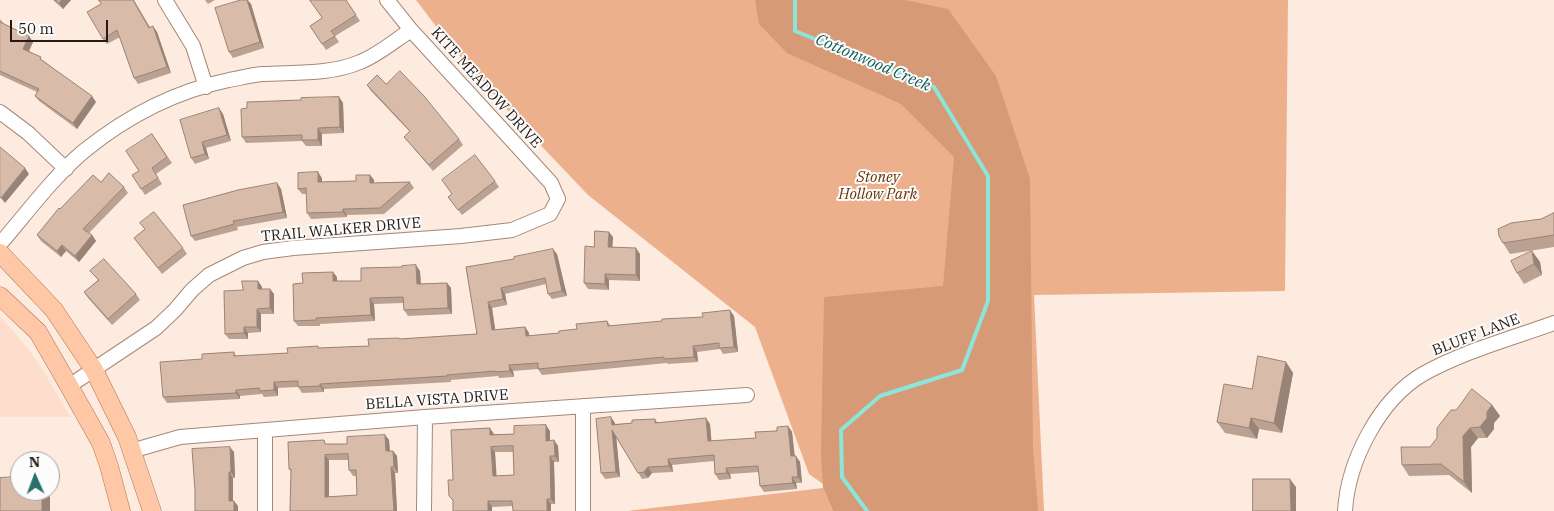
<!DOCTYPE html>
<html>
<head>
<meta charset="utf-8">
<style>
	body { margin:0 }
	#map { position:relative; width:1554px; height:511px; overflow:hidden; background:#fdebe0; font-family:"IBM Plex Serif",serif }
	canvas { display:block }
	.north { position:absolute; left:10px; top:451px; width:50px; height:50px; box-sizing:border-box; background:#fcfcfc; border:1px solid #a6a29f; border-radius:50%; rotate:358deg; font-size:14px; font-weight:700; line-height:20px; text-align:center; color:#251b14 }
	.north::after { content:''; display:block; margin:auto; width:18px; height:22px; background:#297169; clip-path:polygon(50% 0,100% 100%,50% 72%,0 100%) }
	.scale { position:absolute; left:10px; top:20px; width:98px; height:22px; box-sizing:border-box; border:2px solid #251b14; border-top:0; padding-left:6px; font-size:15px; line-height:18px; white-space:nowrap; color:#251b14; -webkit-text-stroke:4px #fcfcfc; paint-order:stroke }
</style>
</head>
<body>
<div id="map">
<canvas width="1554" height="511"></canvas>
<div class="north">N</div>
<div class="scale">50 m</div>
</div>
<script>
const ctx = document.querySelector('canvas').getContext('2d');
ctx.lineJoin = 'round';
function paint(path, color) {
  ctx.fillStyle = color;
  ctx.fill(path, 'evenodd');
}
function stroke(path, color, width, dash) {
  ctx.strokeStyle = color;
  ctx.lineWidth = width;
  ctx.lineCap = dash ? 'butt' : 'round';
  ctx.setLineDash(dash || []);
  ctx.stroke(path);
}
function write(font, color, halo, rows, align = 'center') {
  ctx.font = font + ' "IBM Plex Serif",serif';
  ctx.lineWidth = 4;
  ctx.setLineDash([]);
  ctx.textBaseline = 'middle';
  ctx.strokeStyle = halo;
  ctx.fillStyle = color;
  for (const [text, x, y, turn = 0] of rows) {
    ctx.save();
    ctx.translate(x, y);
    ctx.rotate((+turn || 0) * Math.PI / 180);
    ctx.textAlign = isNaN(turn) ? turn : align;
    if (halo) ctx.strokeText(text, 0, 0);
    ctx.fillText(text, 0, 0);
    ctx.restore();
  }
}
paint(new Path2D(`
	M0 316 30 351 46 375 70 417H0Z`), '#fddecd');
paint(new Path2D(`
	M416 0H1288L1285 291 1034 295 1044 511H861L809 474 755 327 588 195 511 114 448 42Z
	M823 488 833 511H627Z`), '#ecb08d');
paint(new Path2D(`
	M755 0H905L948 9 996 76 1030 179 1033 448 1038 511H833L823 488 821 455 824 297 943 286 954 157 901 104 787 53 759 24Z`), '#d79a76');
stroke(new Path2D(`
	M795 0V31L934 87 988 176V301L962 370 880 396 841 430 842 477 867 511`), '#8be5d9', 4);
const minor = new Path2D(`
	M165 0 193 46 206 87
	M0 112 28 133 66 169
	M0 244C26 214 54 176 84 151 126 117 176 91 229 80 240 78 251 75 262 74 294 72 330 75 360 62 378 55 394 41 411 30
	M69 386 156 328 175 310 192 290 209 275 243 258 263 252 293 248 461 236 512 230 550 214 558 199 551 183 411 30 387 0
	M583 406V511
	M265 430V511
	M131 451 180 437 425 417 747 395
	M424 511 425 417
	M1345 511C1348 461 1379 400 1423 374 1464 351 1510 339 1554 323`);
const major = new Path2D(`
	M0 253 54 310 94 370 127 437 152 511
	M0 296 38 332 69 386 101 443 109 466 121 511`);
stroke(minor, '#a48878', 16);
stroke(major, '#b1734d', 19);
stroke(minor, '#fff', 14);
stroke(major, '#fec7a6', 18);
paint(new Path2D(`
	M53 0H71L63 9Z
	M99 0H134L150 27 157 32 171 73 138 84 134 78 120 37 107 44 103 39 101 4Z
	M205 0H215L208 4Z
	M241 0H248L251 4 264 48 233 58 229 52Z
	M346 0 360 21 335 36 339 42 326 50 310 26 322 18Z
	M0 19 5 25 29 36 33 42 29 51 44 61 96 102 77 129 39 101 35 96 37 92 0 75Z
	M386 84 459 139 463 145 433 171 404 137 410 132 371 91 367 85Z
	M339 97 343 103 344 133 322 134V146H306L302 141 246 143 242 137 301 100Z
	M223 114 231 141 206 148 209 159 195 164 191 158Z
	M152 134 172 163 156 174 162 184 145 195 132 175 139 171Z
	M370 175 374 180V183L410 182 414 188 384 214 347 215V217L311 219 307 213V194H302L298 189 322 178V182L356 181Z
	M495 181 499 187 462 215 448 197 452 194Z
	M101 182 124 187 128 193 89 233 92 235 96 241 79 262 66 251 61 257 41 241 37 235 60 209Z
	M277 183 281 189 287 218 237 227 238 230 195 241 191 236Z
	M1554 213V247L1510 254 1503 243 1541 219Z
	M140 223 183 248 187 254 162 274 134 238 145 229Z
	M613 237 612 247 640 254V281L609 280V290L588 289 584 283 594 247Z
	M1532 251 1540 262 1542 275 1524 284 1517 273Z
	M557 254 567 296 552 299 548 294 546 284 505 294 507 305 492 308 495 330 525 327 529 333V336L559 333 577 329 607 321 611 326 734 316 738 352 723 354 720 349 697 352 698 362 668 364 667 363 542 375 538 369 513 371 514 377 499 378 498 376 451 380V382L324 389V392L302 393 298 387 278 388V396L264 397 262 394 240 396V399L167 403 163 397 202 359 234 352 236 356 288 353 320 348 369 346 400 339 477 334 466 267Z
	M90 271 136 294 140 300 112 325 88 298 84 292 98 280Z
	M420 271 421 284 447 283 451 288 452 314 408 316 404 310 403 303 374 304 375 321 320 324V326H298L294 321 303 283 337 277V281H361Z
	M258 281 262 287V289H270L274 294V314H261V332L248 333V339H229L225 334 243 290Z
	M1286 362 1293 373 1282 433 1259 429 1257 439 1225 433 1217 422 1252 389Z
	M1492 405 1500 416 1494 423V429L1487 438H1478L1471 447 1472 493 1449 475 1409 476 1402 465 1430 447 1437 438Z
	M655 419 657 422 710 424 711 441 756 438 788 426 792 432 795 456 800 462 802 483H796L797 489 764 492 760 486 759 472 730 474 731 479 719 480 715 474 714 461 672 465 673 472 652 473 648 478 642 479 616 437 620 477 605 479 601 473 615 423V424L632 423Z
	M550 431V441L554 440 558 446 559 462H554L555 504H551V511H513V506L492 507V511H453V501L449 496 453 480 494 434H514ZM495 452H513L514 475 496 476Z
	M385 435 389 440 390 451H393L397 456 398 473H395L397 511H290L291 471 289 469 327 444H347ZM329 460H348L349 470 353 476H356L357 495 329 497Z
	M234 452 235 478H233V501L238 506 195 491Z`), '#bba192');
paint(new Path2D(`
	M62 0H71L63 9 59 3Z
	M247 0 251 4 264 48 260 42Z
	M153 26 157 32 171 73 167 67Z
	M29 36 33 42 27 55 23 49Z
	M92 96 96 102 77 129 73 123Z
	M339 97 343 103 344 133 340 127Z
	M219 108 223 114 231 141 227 135Z
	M318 128 322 134V146L318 140Z
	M202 142 206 148 209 159 205 154Z
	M25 168 29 174 5 203 1 198Z
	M318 172 322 178V188L318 182Z
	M370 175 374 180V189L370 183Z
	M277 183 281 189 287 218 283 212Z
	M343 209 347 215V217L343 212Z
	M609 232 613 237 612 253 608 247Z
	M92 235 96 241 79 262 75 256Z
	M62 245 66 251 61 257 57 251Z
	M636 248 640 254V281L636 275Z
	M553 249 557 254 567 296 562 291Z
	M1532 251 1540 262 1542 275 1534 264Z
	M416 265 420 271 421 290 417 284Z
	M333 272 337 277V287L333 281Z
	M605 274 609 280V290L605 284Z
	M258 281 262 287V295L258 289Z
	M447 283 451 288 452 314 448 308Z
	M501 288 505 294 507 305 503 299Z
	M270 289 274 294V314L270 308Z
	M370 298 374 304 375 321 371 315Z
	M488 302 492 308 496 335 492 330Z
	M257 309 261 314V332L257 327Z
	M730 310 734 316 738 352 734 347Z
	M244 327 248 333V339L244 333Z
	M525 327 529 333 530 342 526 336Z
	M693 346 697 352 698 362 694 357Z
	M1286 362 1293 373 1282 433 1274 423Z
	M509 365 513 371 514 377 510 371Z
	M274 382 278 388V396L274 390Z
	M320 384 324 389V392L320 386Z
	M236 390 240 396V399L236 393Z
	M1492 405 1500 416 1494 423V429L1487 438 1480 427 1487 412Z
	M611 417 615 423 616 430 612 425Z
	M706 418 710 424 712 447 708 441Z
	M1251 418 1259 429 1257 439 1249 428Z
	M546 425 550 431V446L546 441Z
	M788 426 792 432 795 462 791 456Z
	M490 428 494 434V440L490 435Z
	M1470 428 1478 438 1471 447 1472 493 1464 482 1463 436Z
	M612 430 616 435 620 477 616 472Z
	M385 435 389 440 390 457 386 451Z
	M554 440 558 446 559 462 555 456Z
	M230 447 234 452 235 478 231 472Z
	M491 447 495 452 497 482 493 476Z
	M393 451 397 456 398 473 394 467Z
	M325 455 329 460V503L325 497Z
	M550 456 554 462 555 504 551 499Z
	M796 456 800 462 802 483 798 477Z
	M668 459 672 465 673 472 669 466Z
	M391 467 395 473 397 511H394Z
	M648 467 652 473 648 478 644 472Z
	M726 468 730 474 731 479 727 473Z
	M229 472 233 478V507L229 501Z
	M16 477 20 483V491L16 487Z
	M792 477 796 483 797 489 793 483Z
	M1290 479 1296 487V511H1291Z
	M42 491H45L50 497V511H42Z
	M547 499 551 504V511H547Z
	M234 501 238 506V511H234Z
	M488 501 492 507V511H488Z`), '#988377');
const building = new Path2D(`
	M55 0H62L59 3Z
	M99 0H133L149 28 153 26 167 67 134 78 117 30 103 39 87 12 101 4Z
	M241 0H247L260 42 229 52 215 8Z
	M310 0H346L356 15 331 31 335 36 322 44 310 26 322 18Z
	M0 22 29 36 23 49 41 57 40 59 92 96 73 123 35 96 39 89 0 71Z
	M400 71 424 96 459 139 429 165 404 137 410 131 367 85 377 75 386 84Z
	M339 97 340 127 318 128V140H302V135L242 137 241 109 247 108V102L301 100V98Z
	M219 108 227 135 202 142 205 154 191 158 180 120Z
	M152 134 167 157 152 168 158 178 141 189 132 175 139 171 126 151Z
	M0 147 25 168 1 198 0 197Z
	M475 155 495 181 458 210 448 197 452 194 442 180Z
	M318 172V182L356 181V175H370V183L410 182 380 208 343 209V212L307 213 306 188 298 189V173Z
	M109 173 124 187 83 229 92 235 75 256 62 245 57 251 37 235 59 208 60 209 93 175 101 182Z
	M277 183 283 212 233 221 234 224 191 236 183 205 238 190Z
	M154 212 183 248 158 268 134 238 145 229 140 223Z
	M1554 213V235L1503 243 1499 236 1498 229 1511 223 1541 219Z
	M595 231 609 232 608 247 636 248V275L605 274V284L584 283 585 246 594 247Z
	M553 249 562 291 548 294 545 278 501 288 503 299 488 302 492 330 525 327 526 336 559 333V331L577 329 576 324 607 321 608 326 662 321V319L703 317 702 313 730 310 734 347 719 348V343L693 346 694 357 664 359V357L538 369V363L509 365 510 371 495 372V371L447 375V376L320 384V386L298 387V381L274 382V390L260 391 259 388 236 390V393L163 397 160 362 202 359V354L234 352V356L288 353 287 348 318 346V348L369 346 368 339 399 338V339L477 334 466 267 514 259V257Z
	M1532 251 1534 264 1517 273 1511 261Z
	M104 259 136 294 108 319 84 292 99 280 90 271Z
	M416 265 417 284 447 283 448 308 404 310 403 297 370 298 371 315 316 318V320L294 321 293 284 303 283 302 273 333 272V281H361V268L402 267V266Z
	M242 281H258V289H270V308L257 309V327H244V333L225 334 224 291 243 290Z
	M1258 356 1286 362 1274 423 1251 418 1249 428 1217 422 1224 384 1252 389Z
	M1472 389 1492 405 1487 412V418L1480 427 1470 428 1463 436 1464 482 1441 464 1402 465 1401 447H1430L1437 438V428L1451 410H1456Z
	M611 417 612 425 632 423V420L655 419V423L706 418 708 441 756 438 755 432 777 431V427L788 426 791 456H796L798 477H792L793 483 760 486 758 466 726 468 727 473 715 474 714 455 668 459 669 466 648 467 644 472 638 473 612 430 616 472 601 473 596 419Z
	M546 425V441L554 440 555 456H550L551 499H547V511H513L512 501H488V511H453V500L449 496 448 480H453L451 430 490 428V435L514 434V426ZM513 446 514 475 493 476 491 447Z
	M385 435 386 451H393L394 467H391L394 511H290L291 469H289L288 442 324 440 325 444H347V437ZM348 454 349 470H356L357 495 325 497V455Z
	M230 447 231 472H229V501H234V511H195V491L192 449Z
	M16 477V487L20 486V491H42V511H0V478Z
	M1253 479H1290L1291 511H1253Z`);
paint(building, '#d9bbaa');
stroke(building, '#988377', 1);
write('15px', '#251b14', '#fcfcfc', [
	["KITE MEADOW DRIVE",486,88,48],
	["TRAIL WALKER DRIVE",341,230,-5],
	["BLUFF LANE",1476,335,-21],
	["BELLA VISTA DRIVE",437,400,-4]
]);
write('italic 15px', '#6a3206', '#fcfcfc', [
	["Stoney",878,178],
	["Hollow Park",878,195]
]);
write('italic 16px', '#0c5b53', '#fcfcfc', [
	["Cottonwood Creek",873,63,23]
]);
</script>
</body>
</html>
